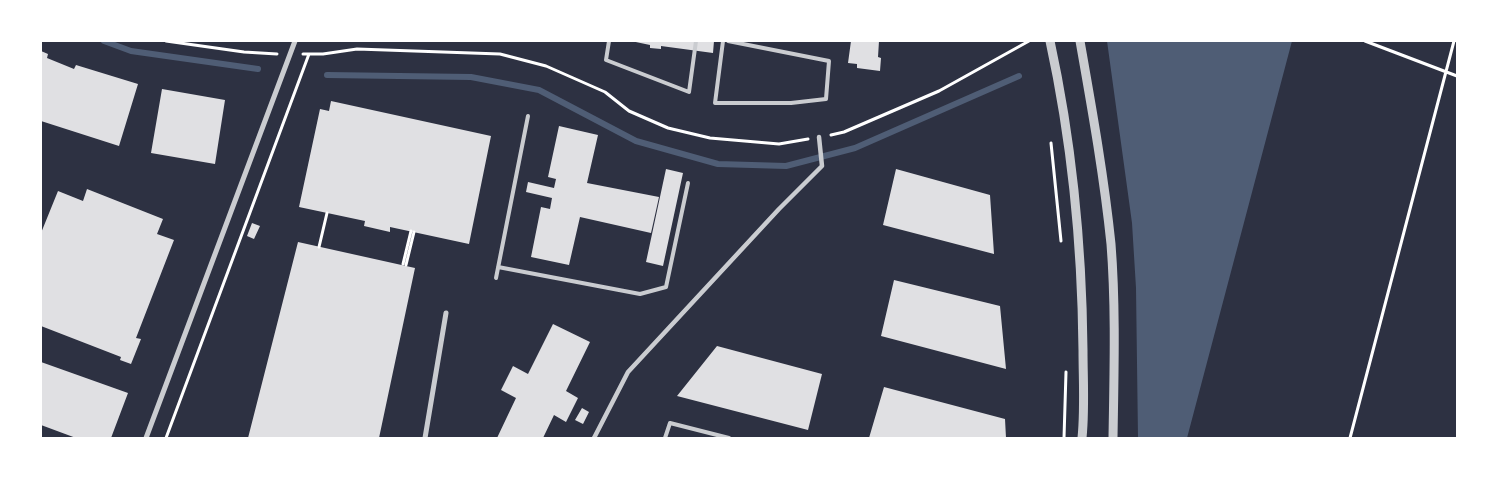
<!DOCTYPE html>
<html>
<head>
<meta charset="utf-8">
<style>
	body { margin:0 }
	#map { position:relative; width:1498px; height:479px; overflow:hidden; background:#2d3142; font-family:"Fira Sans",sans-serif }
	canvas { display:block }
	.frame { position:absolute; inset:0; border:42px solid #fff; pointer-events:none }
</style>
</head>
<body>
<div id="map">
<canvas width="1498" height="479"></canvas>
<div class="frame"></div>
</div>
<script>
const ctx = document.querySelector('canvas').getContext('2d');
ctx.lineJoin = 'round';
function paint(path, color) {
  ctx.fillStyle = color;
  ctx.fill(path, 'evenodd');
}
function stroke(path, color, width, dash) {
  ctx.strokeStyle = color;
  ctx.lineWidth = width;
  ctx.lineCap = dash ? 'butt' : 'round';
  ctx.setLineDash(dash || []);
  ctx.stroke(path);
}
paint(new Path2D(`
	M1107 41H1292L1187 438H1138L1136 288 1132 223Z`), '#4f5d75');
stroke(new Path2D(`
	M104 41 131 51 258 69
	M327 75 471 77 539 90 636 141 718 164 786 166 855 148 1019 76`), '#4f5d75', 6);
paint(new Path2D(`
	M631 41H714L713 53 661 46V49L650 48V45Z
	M851 41H879L878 57 881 58 880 71 857 68V64L848 63Z
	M41 51 48 54 47 58 74 69 76 65 138 84 119 146 41 121Z
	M162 89 225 100 215 164 151 153Z
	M331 101 491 136 469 244 390 227V232L364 226 365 221 299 207 320 109 329 111Z
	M559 126 598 135 587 183 659 197 651 233 580 217 569 265 531 257 541 207 550 209 552 198 526 192 528 182 554 188 556 179 548 177Z
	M666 169 683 173 663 266 646 262Z
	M896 169 990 195 994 254 883 225Z
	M87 189 163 219 157 234 174 240 136 338 141 339 131 364 120 360 121 357 41 326V233L58 191 83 201Z
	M252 223 260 226 254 239 247 236Z
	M298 242 415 268 379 438H248Z
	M894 280 1000 306 1006 369 881 336Z
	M553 324 590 342 566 391 578 398 566 422 554 415 543 438H497L516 398 501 390 513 366 528 374Z
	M717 346 822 374 808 430 677 396Z
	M41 362 128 393 111 438H76L41 425Z
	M884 387 1005 419 1006 438H869Z
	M582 408 589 412 583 424 575 420Z`), '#e0e0e3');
stroke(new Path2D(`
	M166 41 244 52 277 54
	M1365 41 1457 76
	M303 54H323L357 49 500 54 546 66 605 92 629 111 668 128 710 138 779 144 808 139
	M831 135 844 132 939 91 1029 41
	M1051 143 1061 241
	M319 247 327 213
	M403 264 411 231
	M406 265 414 232
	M166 438 309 54
	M1064 438 1066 372
	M1350 438 1454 41`), '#fff', 3);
stroke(new Path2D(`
	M609 41 606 60 689 92 696 41
	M723 41 715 103H791L826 99 829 61 728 41
	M498 267 640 294 666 287 688 183
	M496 278 528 116
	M665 438 670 423 729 438`), '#caccd0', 4);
stroke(new Path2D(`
	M594 438 628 372 779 209 822 166 819 137`), '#caccd0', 4.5);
stroke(new Path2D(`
	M146 438 295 41
	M425 438 446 313`), '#caccd0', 5);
stroke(new Path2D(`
	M1050 41C1072 142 1082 247 1083 350 1083 379 1085 409 1082 438
	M1080 41C1092 109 1104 176 1111 244 1116 308 1114 373 1113 438`), '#caccd0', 9);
</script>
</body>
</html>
